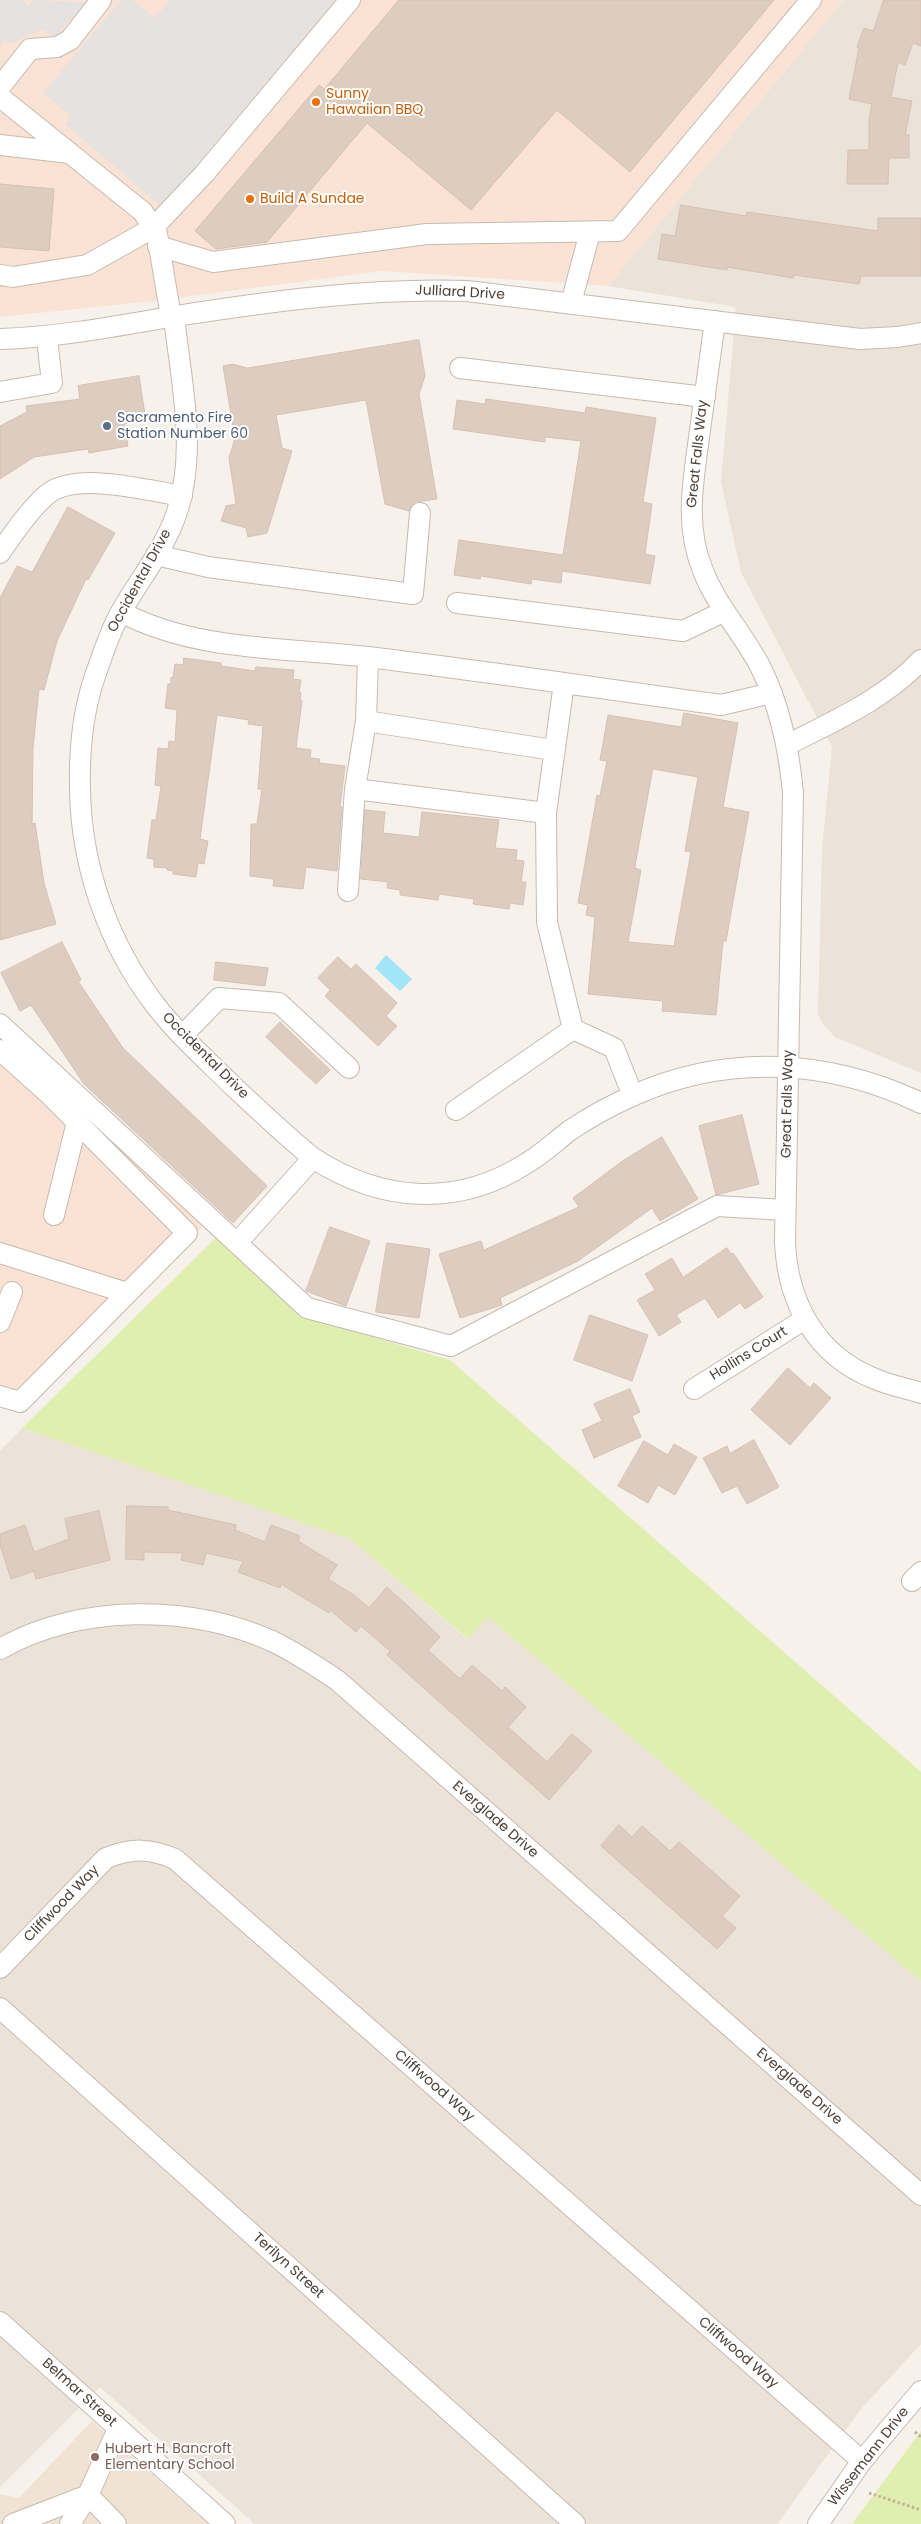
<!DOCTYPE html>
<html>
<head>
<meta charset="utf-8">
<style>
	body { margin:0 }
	canvas { display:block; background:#f7f1eb }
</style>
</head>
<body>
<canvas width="921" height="2524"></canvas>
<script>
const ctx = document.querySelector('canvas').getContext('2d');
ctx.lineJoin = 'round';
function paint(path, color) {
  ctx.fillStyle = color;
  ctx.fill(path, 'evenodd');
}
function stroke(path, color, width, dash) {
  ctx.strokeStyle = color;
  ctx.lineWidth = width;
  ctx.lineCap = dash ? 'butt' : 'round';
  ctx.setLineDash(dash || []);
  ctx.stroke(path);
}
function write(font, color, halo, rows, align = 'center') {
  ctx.font = font + ' Poppins,sans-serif';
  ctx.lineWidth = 4;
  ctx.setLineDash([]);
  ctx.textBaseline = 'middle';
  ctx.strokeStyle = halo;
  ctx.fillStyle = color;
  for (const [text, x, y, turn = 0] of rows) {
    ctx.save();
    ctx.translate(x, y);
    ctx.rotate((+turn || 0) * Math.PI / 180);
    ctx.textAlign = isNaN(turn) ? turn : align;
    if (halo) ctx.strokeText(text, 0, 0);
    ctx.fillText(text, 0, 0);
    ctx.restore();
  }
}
paint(new Path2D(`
	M843 0H921V1073L835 1037 823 1024 818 1014 822 849 832 747 741 572 721 482 736 307 608 286Z
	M22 1428 350 1539 467 1639 488 1617 921 1981V2344L861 2409 777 2524H255L100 2387 0 2487V1451Z`), '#ebe2d8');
paint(new Path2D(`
	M0 0H843L608 286 382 271 154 301 0 317Z
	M0 1029 208 1221 25 1407 0 1399Z`), '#fae3d5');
paint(new Path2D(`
	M92 2421 208 2524H0V2494L19 2498Z`), '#f1e3d3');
paint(new Path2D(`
	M227 1227 306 1317 450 1360 921 1772V1981L488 1617 468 1639 350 1539 22 1428Z
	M921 2431V2524H852Z`), '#deefb0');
paint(new Path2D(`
	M0 0H22L28 6 33 0 86 2 55 38 43 29 10 44 5 40 0 45Z
	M121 0H132L155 18 170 0H335L162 207 65 124 71 116 43 93Z`), '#e5e2df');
paint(new Path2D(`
	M386 955 412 979 400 991 375 968Z`), '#a2e5f8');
const building = new Path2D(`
	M399 0H774L630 172 557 110 471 210 367 123 267 242 216 249 195 231 319 85 324 89Z
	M884 0H921V46L913 43 905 65 898 62 891 97 912 101 905 135H909V158H889L888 184H847L848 150H869V119L872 104 849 99 859 48 857 47 864 28 873 31Z
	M0 184 54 189 49 251 0 247Z
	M681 205 746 216 747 212 878 231V218H921V276H861L859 284 794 275 793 278 727 267V270L658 259 662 234 675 236Z
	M419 340 425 376 419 394 437 499 415 502 409 511 385 504 366 400 276 415 282 448 292 451 267 533 248 537 246 528 221 521 226 506 236 504 229 458 235 438 223 366 233 364 247 368Z
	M139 376 146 421 124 424 128 446 89 453 88 449 34 457 0 479V426L27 412 26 406 80 399 78 386Z
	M486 399 585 413 586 407 656 418 643 502 652 504 645 554 655 556 650 584 562 571 561 583 532 579 531 584 481 576 480 579 454 575 459 540 563 555 581 441 545 437V442L453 429 457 400 485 404Z
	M68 507 115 533 88 580 86 579 57 641 44 690 39 689 33 748 32 824 35 823 44 883 56 924 0 940V598L17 566 32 572Z
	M184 658 221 663V666L255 671 256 667 294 670 293 679 301 680 299 693H301L300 701H302L296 748 311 750 310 758 320 759 319 763 345 766 340 806 342 807 337 871 306 867 303 889 273 886 274 879 250 876 251 824H257L262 789H258L263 726 248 724 249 720 217 715 200 839 208 841 204 864 198 863 196 877 173 874V871L167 870V868L154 867V859L147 858 152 820H156L161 786 155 785 158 748 168 749 169 741 175 742 177 710 165 708 168 684H171V677L173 678 175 664 183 665Z
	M684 713 738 723 723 807 749 812 726 941H723L716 1015 662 1011 663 1001 588 994 595 917 586 915 588 905 578 903 597 795 600 796 607 761 600 760 608 715 681 727ZM653 769 698 777 685 851 691 852 674 946 628 942 641 870 635 868Z
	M365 810 385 812 383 833 419 837 422 812 499 820 495 848 517 850 516 860 524 861 521 882H526L523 905 510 903 509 909 473 904 474 899 439 894 438 900 400 895V890L387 888 388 882 361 879Z
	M62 942 81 980 78 981 123 1048 267 1186 233 1223 84 1084 31 1005 20 1011 1 973Z
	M338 957 351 969 356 964 397 1003 386 1016 397 1026 378 1046 325 996 330 990 318 978Z
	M216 962 268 968 265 986 214 980Z
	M280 1022 330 1070 316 1084 266 1037Z
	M742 1115 759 1184 716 1195 699 1126Z
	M662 1137 698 1199 660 1221 652 1208 578 1261 500 1298 502 1305 460 1318 439 1254 481 1241 484 1250 579 1207 573 1198 624 1160Z
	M330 1227 370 1241 346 1306 306 1291Z
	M387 1243 430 1249 419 1318 376 1312Z
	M727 1248 731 1254 733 1253 763 1297 745 1309 740 1303 718 1318 705 1298 676 1315 681 1322 659 1336 637 1300 655 1290 645 1274 672 1258 683 1277Z
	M590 1315 648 1335 632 1381 574 1360Z
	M788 1368 810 1388 814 1383 831 1398 790 1445 751 1410Z
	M630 1389 640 1412 632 1416 641 1437 594 1458 582 1430 602 1421 594 1404Z
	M754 1440 779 1487 747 1504 737 1486 722 1493 703 1458 727 1446 730 1453Z
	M644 1441 668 1455 674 1444 697 1457 675 1495 658 1485 648 1503 618 1486Z
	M127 1506 168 1507V1510L236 1525 235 1530 265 1542 271 1525 300 1536 298 1541 337 1565 328 1579 354 1595 369 1608 387 1587 409 1607 440 1637 428 1650 460 1679 472 1665 502 1691 505 1687 526 1707 508 1727 547 1762 572 1734 592 1751 549 1800 387 1655 390 1651 361 1626 356 1632 330 1610 329 1613 281 1584 280 1588 238 1572 243 1561 206 1553 203 1565 181 1560 183 1553 144 1552V1560L126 1559Z
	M99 1511 110 1560 36 1579 34 1571 11 1579 0 1545V1534L25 1525 34 1552 69 1539 65 1519Z
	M619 1825 632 1837 642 1826 670 1851 679 1842 740 1896 722 1916 736 1928 717 1949 601 1846Z`);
paint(building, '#ddcdc1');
stroke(building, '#d6c0b1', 1);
const minor = new Path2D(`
	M0 87 30 49 57 47 70 40 101 0
	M0 97 143 212 157 234 171 317
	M0 145 70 153
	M158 246 213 262 427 234 618 231 811 0
	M0 275 13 277 87 265 153 228 205 173 350 0
	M571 303 590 232
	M174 317C181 382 198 451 176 515 164 549 140 579 122 610 110 630 103 654 95 676 83 711 79 752 80 789 81 866 108 944 156 1006 179 1036 208 1061 235 1088 261 1112 286 1136 313 1158 381 1202 457 1208 527 1163 542 1154 555 1142 569 1131 588 1118 610 1106 632 1096 727 1053 828 1059 921 1103
	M715 321C710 358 705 394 700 430 694 477 684 523 702 568 715 604 742 632 760 666 780 706 789 749 793 793L785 1243C788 1303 816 1355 873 1378 888 1385 905 1388 921 1393
	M0 339C60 337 117 326 176 316 272 301 370 288 467 291L860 339 897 337 921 333
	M460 368 705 397
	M0 392 52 383 47 338
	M0 553C12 535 32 506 49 493 79 472 146 490 182 496
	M156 555 208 567 413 594 420 513
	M457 603 683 631 725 611
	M121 612C197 652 285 647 368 657 486 671 603 689 721 705L772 693
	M368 657 366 721 553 750
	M564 683 546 813 547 922 573 1029 614 1048 633 1096
	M366 721 355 789 546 813
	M787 745C834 721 885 699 921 660
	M348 891 355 789
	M0 1024 307 1308 451 1346 717 1206 785 1210
	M182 1036 219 998 279 1003 349 1068
	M0 1050 49 1094 187 1233 20 1402 0 1396
	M456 1110 573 1029
	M54 1215 77 1122
	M237 1243 313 1158
	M0 1253 127 1293
	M0 1322 12 1292
	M694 1389 805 1319
	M912 1581 921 1572
	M0 1649C80 1604 189 1604 272 1641 295 1652 316 1666 337 1680L921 2195
	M0 1968 106 1858C132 1848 150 1848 175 1859L862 2461
	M0 2008 575 2524
	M0 2322 225 2524
	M13 2524 88 2495
	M70 2524 88 2495
	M116 2524 88 2495 118 2429
	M818 2524 862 2461 921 2391`);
stroke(minor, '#c7baaf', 22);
stroke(new Path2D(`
	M915 2432 921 2437
	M869 2493 921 2510`), '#c7af9b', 3, [2.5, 2.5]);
stroke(minor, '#fff', 20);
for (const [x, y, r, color] of [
	[316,102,5,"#e8710a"],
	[250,199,5,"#e8710a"],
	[107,426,5,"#5c6f8a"],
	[95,2457,5,"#8d6e63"]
]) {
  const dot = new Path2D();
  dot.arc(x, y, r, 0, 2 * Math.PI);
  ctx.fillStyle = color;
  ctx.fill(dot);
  stroke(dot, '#fff', 2);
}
write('14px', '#c56008', '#fff', [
	["Sunny",326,94],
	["Hawaiian BBQ",326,110],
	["Build A Sundae",260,199]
], 'left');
write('14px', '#4c4037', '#fff', [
	["Julliard Drive",460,293,3],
	["Great Falls Way",698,454,-84],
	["Occidental Drive",140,581,-61],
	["Occidental Drive",205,1056,45],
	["Great Falls Way",788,1104,-89],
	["Hollins Court",749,1354,-32],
	["Everglade Drive",495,1820,41],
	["Cliffwood Way",62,1904,-46],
	["Cliffwood Way",434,2086,41],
	["Everglade Drive",799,2087,41],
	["Terilyn Street",288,2266,42],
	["Cliffwood Way",738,2353,41],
	["Belmar Street",79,2393,42],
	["Wissemann Drive",869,2457,-52]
]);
write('14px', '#4e5e75', '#fff', [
	["Sacramento Fire",117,418],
	["Station Number 60",117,434]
], 'left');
write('14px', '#785e54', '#fff', [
	["Hubert H. Bancroft",105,2449],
	["Elementary School",105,2465]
], 'left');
</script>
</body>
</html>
